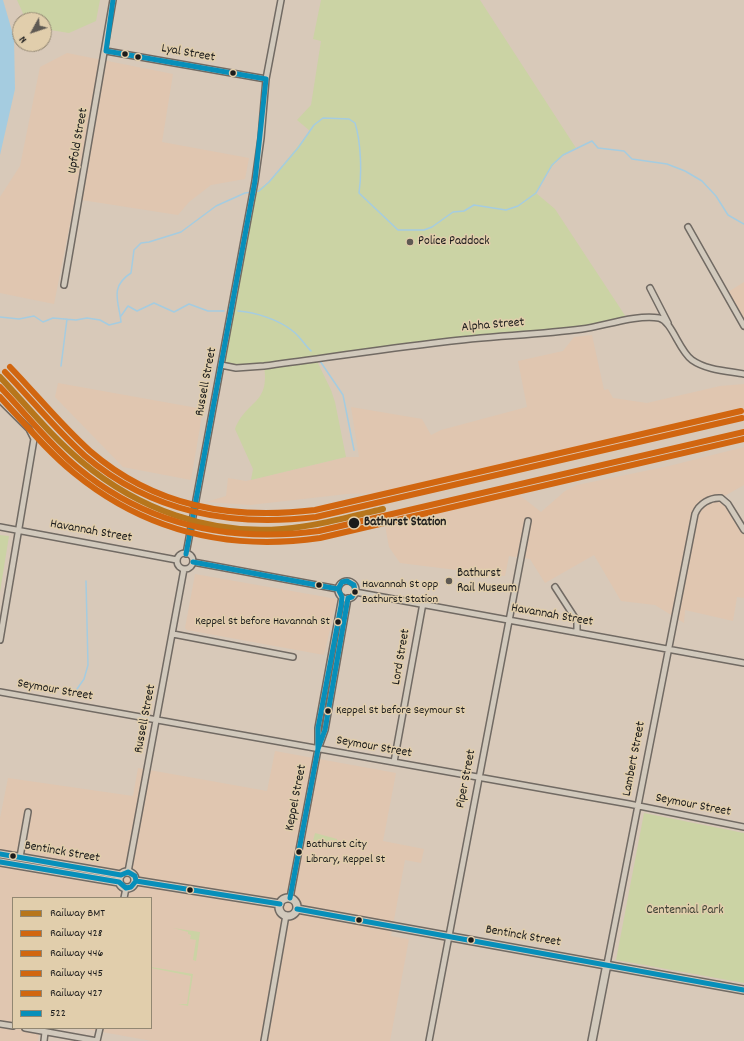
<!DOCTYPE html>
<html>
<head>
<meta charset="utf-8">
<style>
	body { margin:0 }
	#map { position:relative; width:744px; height:1041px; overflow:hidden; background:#d8c9b9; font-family:Dekko,sans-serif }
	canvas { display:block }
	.legend { position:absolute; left:12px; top:897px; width:140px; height:132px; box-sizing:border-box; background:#e1ceac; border:1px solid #928772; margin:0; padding:5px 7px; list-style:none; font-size:12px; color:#1c1c1c }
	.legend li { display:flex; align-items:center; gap:8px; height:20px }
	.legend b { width:20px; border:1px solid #928772 }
	.north { position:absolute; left:12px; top:12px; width:40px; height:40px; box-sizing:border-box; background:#e1ceac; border:1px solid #928772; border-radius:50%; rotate:230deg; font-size:11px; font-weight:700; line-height:16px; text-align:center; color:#1c1c1c }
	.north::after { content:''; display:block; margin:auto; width:14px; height:18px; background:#5e5953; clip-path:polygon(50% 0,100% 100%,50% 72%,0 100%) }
</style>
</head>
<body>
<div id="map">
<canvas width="744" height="1041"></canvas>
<ul class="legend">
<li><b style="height:5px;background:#b7761c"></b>Railway BMT</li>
<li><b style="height:5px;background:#d16610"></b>Railway 428</li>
<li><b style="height:5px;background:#d16610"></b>Railway 446</li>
<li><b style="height:5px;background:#d16610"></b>Railway 445</li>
<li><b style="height:5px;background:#d16610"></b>Railway 427</li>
<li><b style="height:5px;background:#078fba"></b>522</li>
</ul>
<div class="north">N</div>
</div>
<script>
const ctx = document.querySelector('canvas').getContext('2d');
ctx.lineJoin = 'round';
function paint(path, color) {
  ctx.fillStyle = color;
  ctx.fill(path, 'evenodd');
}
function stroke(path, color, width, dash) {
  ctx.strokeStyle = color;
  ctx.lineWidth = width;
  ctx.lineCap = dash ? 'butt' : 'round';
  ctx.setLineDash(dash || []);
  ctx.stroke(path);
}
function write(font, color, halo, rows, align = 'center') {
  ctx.font = font + ' Dekko,sans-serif';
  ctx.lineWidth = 3;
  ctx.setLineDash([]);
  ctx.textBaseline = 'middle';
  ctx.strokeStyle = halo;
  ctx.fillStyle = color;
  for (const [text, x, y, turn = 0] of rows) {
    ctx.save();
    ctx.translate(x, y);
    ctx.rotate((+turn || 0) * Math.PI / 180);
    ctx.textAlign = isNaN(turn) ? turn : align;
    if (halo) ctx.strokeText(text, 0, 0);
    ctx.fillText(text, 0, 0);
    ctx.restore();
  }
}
paint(new Path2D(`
	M67 53 173 74 162 142 249 158 245 179 211 185 189 202 178 215 75 199 54 304 0 293V197L20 166 40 67Z
	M744 282V326L725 294Z
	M592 335 604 390 608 389 613 398 647 403 720 386 744 384V420L629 447 482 474V478L401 492 347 494 250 505 206 502 226 496 228 478 246 481 346 457H359L351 407 422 419 431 435 441 430 527 407 518 361 563 351 574 337Z
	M58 383 203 409 191 480 123 467 55 397Z
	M744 447V485L721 498 744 530V598L737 597 733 621 685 610 684 623 655 605 621 601 594 555 545 583 530 559 509 556 505 576 400 563 389 547 383 515 508 486 541 512 565 491 577 485 669 466Z
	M195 574 337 599 324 655 187 630 185 628Z
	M275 751 396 773 383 841 424 849 421 863 405 860 391 936 409 939 390 1041H152L80 1028H151V898H13V1028H40L38 1041H0V818L8 778 133 796 138 768 267 791Z`), '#e0c6b0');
paint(new Path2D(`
	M17 0H100L96 21 69 33 44 29V20H26Z
	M321 0H480L576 148C551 161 550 171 536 193L555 209 628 320 582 329 316 359 331 390 335 402 346 457 251 480 253 469 235 429C247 399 270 405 264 366L221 365 254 192 269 182 310 131 297 120 311 105 321 41 313 39Z
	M0 535 9 536 0 592Z
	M644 813 744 833V983L616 960Z
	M315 833 337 839V841L330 840 329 842 323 841 322 843 313 841Z
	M173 928 200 932 196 961 193 960 196 940 190 939 191 935 188 934V932Z
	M151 967 193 974 188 1006 178 1004H187L191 976 151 968Z`), '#cbd3a4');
paint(new Path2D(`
	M0 0H3L14 38 15 89 0 155Z`), '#a5cce0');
stroke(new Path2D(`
	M238 311C255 312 280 320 294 332 300 337 305 345 311 351
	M121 316 128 306 137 311 154 303 174 312 189 304 208 311H224
	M0 317 19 319 34 316 43 322 53 318 76 320 87 318 100 320 109 325 121 322C119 302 109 287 131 273L134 250 141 243 149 242 181 232 216 206 245 193 259 191 269 182 298 148 314 125 323 118 349 119 355 123C361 142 362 173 359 193L398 230H424L432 227 453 212 464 211 474 205 506 210 518 206 536 193 552 165 563 155 592 141 598 148 624 151 632 159 667 164 685 171 702 181 716 196 728 215 744 224
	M320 361 343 395 354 450
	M61 366 67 319
	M75 692 84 679 88 665 86 581`), '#a5cce0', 1.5);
const minor = new Path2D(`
	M106 51 266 79
	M688 227 744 326
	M64 285 113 0
	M650 288 668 323
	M221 365 236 368 264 366C324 358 384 349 443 342 489 336 536 335 582 329 604 326 637 314 659 318 672 321 679 351 692 360 706 370 727 371 744 374
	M0 400 29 429 34 439 0 640
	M0 527 177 560
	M177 561a8 8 0 1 1 16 0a8 8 0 1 1-16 0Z
	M186 554 255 181 261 138 266 79 281 0
	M193 562 338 589
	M338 590a9 9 0 1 1 18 0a9 9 0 1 1-18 0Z
	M555 587 577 621V632
	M355 592 744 663
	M173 634 293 657
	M0 692 629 804 744 827
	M320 744 325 730 348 598
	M394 762 423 603
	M20 857 28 812
	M128 872 184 569
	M124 898 126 888
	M290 898 318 749V728L342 597
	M607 964 695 514C699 504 710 497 721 498L728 504 744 530
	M0 1024 13 1026
	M25 1028 97 1041 100 1028
	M44 1041 45 1032
	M264 1041 286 915
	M429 1041 528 521`);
const major = new Path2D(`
	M0 854 121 875
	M0 862 119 882
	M119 880a8 8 0 1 1 16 0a8 8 0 1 1-16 0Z
	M136 881 280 904
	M279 907a9 9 0 1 1 18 0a9 9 0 1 1-18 0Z
	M297 909 744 990
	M592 1041 607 964`);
stroke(minor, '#716a63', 8);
stroke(major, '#716a63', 10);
stroke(minor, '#d1c9bc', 5);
stroke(major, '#d1c9bc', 7);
stroke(new Path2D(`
	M106 51 266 79
	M106 51 113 0
	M186 554 255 181 266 79
	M193 562 338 589
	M347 581 354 585 355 592 352 597 348 598 325 730 318 749V728L341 606 342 597 338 589 342 582Z
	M0 854 121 875 128 872 135 876 136 881 131 887 126 888 119 882 0 862
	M136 881 280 904
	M290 898 318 749
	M297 909 744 990`), '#078fba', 5);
stroke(new Path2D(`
	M0 377C27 406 52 437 82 462 138 509 209 535 282 529 316 526 350 517 383 509`), '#b7761c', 6);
stroke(new Path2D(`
	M0 387C26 414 49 444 78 468 148 526 229 543 319 531L744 432`), '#d16610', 6);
stroke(new Path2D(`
	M5 372C32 400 56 430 85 456 152 513 231 527 316 517L742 418`), '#d16610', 6);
stroke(new Path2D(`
	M0 397C24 423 47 451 74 473 146 532 229 551 320 538L744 439`), '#d16610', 6);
stroke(new Path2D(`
	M10 367C37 395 61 425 90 451 155 507 231 520 315 510L741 411`), '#d16610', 6);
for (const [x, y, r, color] of [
	[125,54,3.5,"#1c1c1c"],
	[138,57,3.5,"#1c1c1c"],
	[233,73,3.5,"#1c1c1c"],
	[410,242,4,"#5e5953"],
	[354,523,6,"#1c1c1c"],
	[449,581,4,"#5e5953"],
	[319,585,3.5,"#1c1c1c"],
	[355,592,3.5,"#1c1c1c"],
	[338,622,3.5,"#1c1c1c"],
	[328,711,3.5,"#1c1c1c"],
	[299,852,3.5,"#1c1c1c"],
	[13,856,3.5,"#1c1c1c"],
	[190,890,3.5,"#1c1c1c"],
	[359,920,3.5,"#1c1c1c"],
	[471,940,3.5,"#1c1c1c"]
]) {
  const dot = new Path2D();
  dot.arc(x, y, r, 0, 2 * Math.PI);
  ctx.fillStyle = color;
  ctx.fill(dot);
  stroke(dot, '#e1ceac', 1.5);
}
write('12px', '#1c1c1c', '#e1ceac', [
	["Havannah St opp",362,585],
	["Bathurst Station",362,600],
	["Keppel St before Havannah St",330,622,"right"],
	["Keppel St before Seymour St",336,711],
	["Bathurst City",306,845],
	["Library, Keppel St",306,860]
], 'left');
write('13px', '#1c1c1c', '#e1ceac', [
	["Lyal Street",188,54,10],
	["Upfold Street",79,141,-80],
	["Alpha Street",493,326,-5],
	["Russell Street",207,382,-79],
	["Havannah Street",91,532,10],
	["Havannah Street",552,616,10],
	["Lord Street",402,657,-80],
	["Seymour Street",55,691,10],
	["Russell Street",146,719,-79],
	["Seymour Street",374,748,10],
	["Lambert Street",635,759,-79],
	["Piper Street",467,779,-79],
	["Keppel Street",297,798,-79],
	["Seymour Street",693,806,11],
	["Bentinck Street",62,853,10],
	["Bentinck Street",523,937,10]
]);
write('13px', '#1c1c1c', '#e1ceac', [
	["Police Paddock",418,242],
	["Bathurst",457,574],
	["Rail Museum",457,589]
], 'left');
write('bold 13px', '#1c1c1c', '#e1ceac', [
	["Bathurst Station",364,523]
], 'left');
write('13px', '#3d4234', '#e1ceac', [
	["Centennial Park",685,911]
]);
</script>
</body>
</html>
